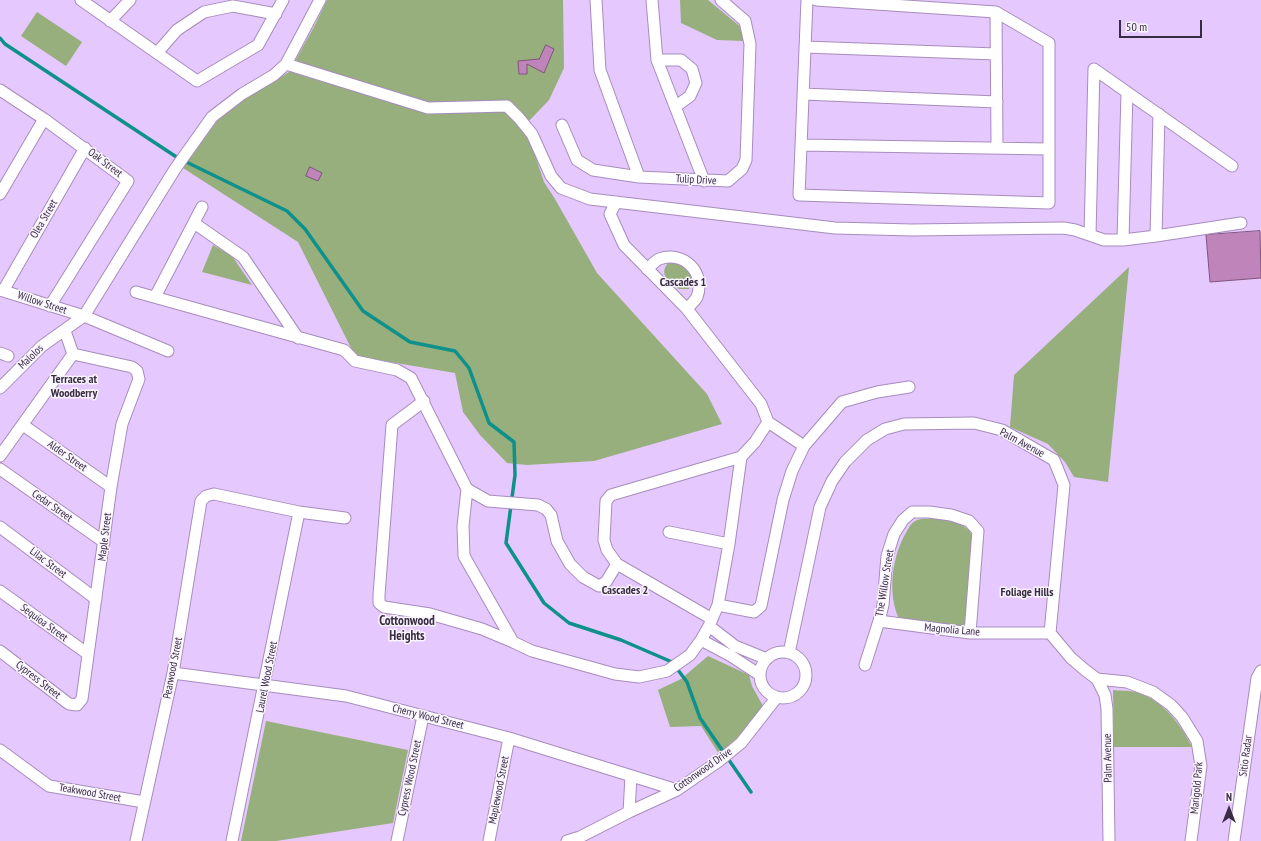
<!DOCTYPE html>
<html>
<head>
<meta charset="utf-8">
<style>
	body { margin:0 }
	#map { position:relative; width:1261px; height:841px; overflow:hidden; background:#e5c8fd; font-family:"PT Sans Narrow",sans-serif }
	canvas { display:block }
	.north { position:absolute; left:1209px; top:789px; width:40px; height:40px; -webkit-text-stroke:3px #faf4ff; paint-order:stroke; rotate:0deg; font-size:11px; font-weight:700; line-height:16px; text-align:center; color:#382c41 }
	.north::after { content:''; display:block; margin:auto; width:14px; height:18px; background:#382c41; clip-path:polygon(50% 0,100% 100%,50% 72%,0 100%) }
	.scale { position:absolute; left:1119px; top:20px; width:83px; height:18px; box-sizing:border-box; border:2px solid #382c41; border-top:0; padding-left:5px; font-size:12px; line-height:14px; white-space:nowrap; color:#382c41; -webkit-text-stroke:3px #faf4ff; paint-order:stroke }
</style>
</head>
<body>
<div id="map">
<canvas width="1261" height="841"></canvas>
<div class="north">N</div>
<div class="scale">50 m</div>
</div>
<script>
const ctx = document.querySelector('canvas').getContext('2d');
ctx.lineJoin = 'round';
function paint(path, color) {
  ctx.fillStyle = color;
  ctx.fill(path, 'evenodd');
}
function stroke(path, color, width, dash) {
  ctx.strokeStyle = color;
  ctx.lineWidth = width;
  ctx.lineCap = dash ? 'butt' : 'round';
  ctx.setLineDash(dash || []);
  ctx.stroke(path);
}
function write(font, color, halo, rows, align = 'center') {
  ctx.font = font + ' "PT Sans Narrow",sans-serif';
  ctx.lineWidth = 3;
  ctx.setLineDash([]);
  ctx.textBaseline = 'middle';
  ctx.strokeStyle = halo;
  ctx.fillStyle = color;
  for (const [text, x, y, turn = 0] of rows) {
    ctx.save();
    ctx.translate(x, y);
    ctx.rotate((+turn || 0) * Math.PI / 180);
    ctx.textAlign = isNaN(turn) ? turn : align;
    if (halo) ctx.strokeText(text, 0, 0);
    ctx.fillText(text, 0, 0);
    ctx.restore();
  }
}
paint(new Path2D(`
	M327 0H563L564 68 549 100 529 121 520 126 529 137 544 182 555 199 597 273 707 394 722 424 594 461 527 465 507 463 480 435 463 412 455 373 355 356 298 242 183 168 217 121 243 100 289 72 315 25Z
	M680 0H708L742 28 743 41 717 40 681 23Z
	M37 12 82 42 66 66 21 36Z
	M213 245 232 256 252 285 202 272Z
	M676 262 684 265 690 271 692 281 689 289H679C670 282 658 275 668 263Z
	M1129 267 1108 482 1074 477 1065 462 1048 444 1010 427 1014 375Z
	M936 518 961 524 970 531 972 537 966 622 961 628 899 619C887 592 892 556 907 531 909 527 912 522 917 520 922 518 930 519 936 518Z
	M708 656 749 675 752 686 763 706 751 725 719 754 701 726 670 727 658 690 681 679Z
	M1113 690C1119 691 1128 690 1135 692 1162 699 1180 723 1192 747H1114Z
	M266 721 408 750 393 823 276 841H241Z`), '#96af7c');
stroke(new Path2D(`
	M0 38 5 44 178 158 287 211 305 229 363 311 410 342 455 351 469 368 489 423 514 442 515 475 506 543 544 603 569 623 621 640 672 662 687 682 700 718 751 792`), '#0e918b', 3.5);
const building = new Path2D(`
	M546 45 554 49 544 73 527 64V74H519L518 61 539 59Z
	M310 167 322 173 318 181 306 176Z
	M1260 231 1261 278 1210 282 1206 235Z`);
paint(building, '#bf85bb');
stroke(building, '#7e557b', 1);
const minor = new Path2D(`
	M81 0 197 81 258 45 283 0
	M596 0 600 70 639 177
	M652 0 657 60 704 181
	M807 0 799 195 1049 203V43L996 12 816 0
	M996 12 997 148
	M110 21 130 0
	M805 47 996 54
	M157 53 177 30 204 12 233 6 276 14
	M657 60H681L692 69 696 83 690 96 675 107
	M286 64 428 108 507 106 519 118 532 134 551 176 561 188 590 199 835 228 912 230 1064 228 1075 230 1104 240H1123L1156 236 1241 223
	M1094 69 1232 166
	M0 90 44 119 128 181 50 306
	M803 94 997 102
	M562 125 577 160 593 170 639 177 728 181 742 169 746 160 750 44 745 21 721 0
	M801 145 1049 149
	M0 194 44 119
	M616 202 610 214 624 245 687 309 761 404 768 422 804 446
	M194 223 243 257 298 338
	M1090 235 1094 69
	M1156 236 1159 114
	M1123 240 1127 92
	M647 269C651 266 655 261 659 259 684 250 706 273 697 297 695 301 690 305 687 309
	M0 290 84 316 168 351
	M3 291 85 148
	M136 292 344 350 355 361 397 370 411 378 467 489 463 526 464 556 513 642 532 651 615 674 639 677 667 671 690 655 701 640 709 626 718 605 729 544 741 457 755 442 768 422
	M155 297 202 207
	M0 353 8 356
	M0 388 42 346 84 316 175 169 212 117 242 94 274 75 286 64 320 0
	M424 401 392 425 379 595V603L384 607 430 614 482 629 513 642
	M23 425 111 487
	M0 456 73 354
	M0 469 104 542
	M467 489 488 501 538 505 546 509 551 515 557 541 570 564 583 577 599 586 606 582 617 564
	M0 527 96 599
	M669 532 729 544
	M0 591 88 654
	M718 605 754 612 761 606 783 500 792 471 804 446 842 402 877 392 909 387
	M712 619 617 564 607 550 604 540 606 501 611 495 741 457
	M879 621 970 633H1050
	M709 626 735 646 767 659
	M701 640 731 656 760 675
	M0 651 69 704 77 705 82 699 111 487 122 424 139 379 137 371 132 367 73 354 65 331
	M760 675a23 23 0 1 1 46 0a23 23 0 1 1-46 0Z
	M789 653 820 507 832 481 845 462 867 440 885 429 904 424 974 423 1002 430 1054 460 1064 485 1050 633 1071 658 1085 670 1097 679 1105 695 1107 709 1109 841
	M865 665 879 621 883 605 887 556 894 534 903 520 912 512H929L951 515 969 521 978 531 970 633
	M173 673 346 696 509 738 677 790
	M1097 679 1127 682 1153 692 1171 705 1182 717 1197 741 1201 766 1191 841
	M0 750 49 786 144 802
	M629 812 631 776
	M136 841 173 673 201 501 206 496 214 494 299 512 345 518
	M232 841 299 512
	M397 841 423 716
	M489 841 509 738
	M567 841 580 837 629 812 677 790 719 761 741 743 777 697
	M1234 841 1257 678 1261 671`);
stroke(minor, '#a78cbd', 13);
stroke(minor, '#fff', 11);
write('11px', '#382c41', '#faf4ff', [
	["Oak Street",105,163,37],
	["Tulip Drive",696,180,3],
	["Olea Street",44,219,-60],
	["Willow Street",42,303,18],
	["Malolos",31,357,-44],
	["Palm Avenue",1022,443,28],
	["Alder Street",67,456,35],
	["Cedar Street",52,506,35],
	["Maple Street",105,537,-83],
	["Lilac Street",48,563,37],
	["The Willow Street",885,583,-81],
	["Sequioa Street",44,623,36],
	["Magnolia Lane",952,630,5],
	["Pearwood Street",173,668,-79],
	["Laurel Wood Street",267,677,-79],
	["Cypress Street",38,680,38],
	["Cherry Wood Street",428,717,14],
	["Sitio Radar",1246,756,-82],
	["Palm Avenue",1108,758,-91],
	["Cottonwood Drive",703,770,-35],
	["Cypress Wood Street",410,778,-78],
	["Marigold Park",1197,788,-85],
	["Maplewood Street",499,790,-79],
	["Teakwood Street",90,793,10]
]);
write('bold 12px', '#382c41', '#faf4ff', [
	["Cascades 1",683,283],
	["Terraces at",74,380],
	["Woodberry",74,394],
	["Cascades 2",625,591],
	["Foliage Hills",1027,593]
]);
write('bold 13px', '#382c41', '#faf4ff', [
	["Cottonwood",407,621],
	["Heights",407,636]
]);
</script>
</body>
</html>
